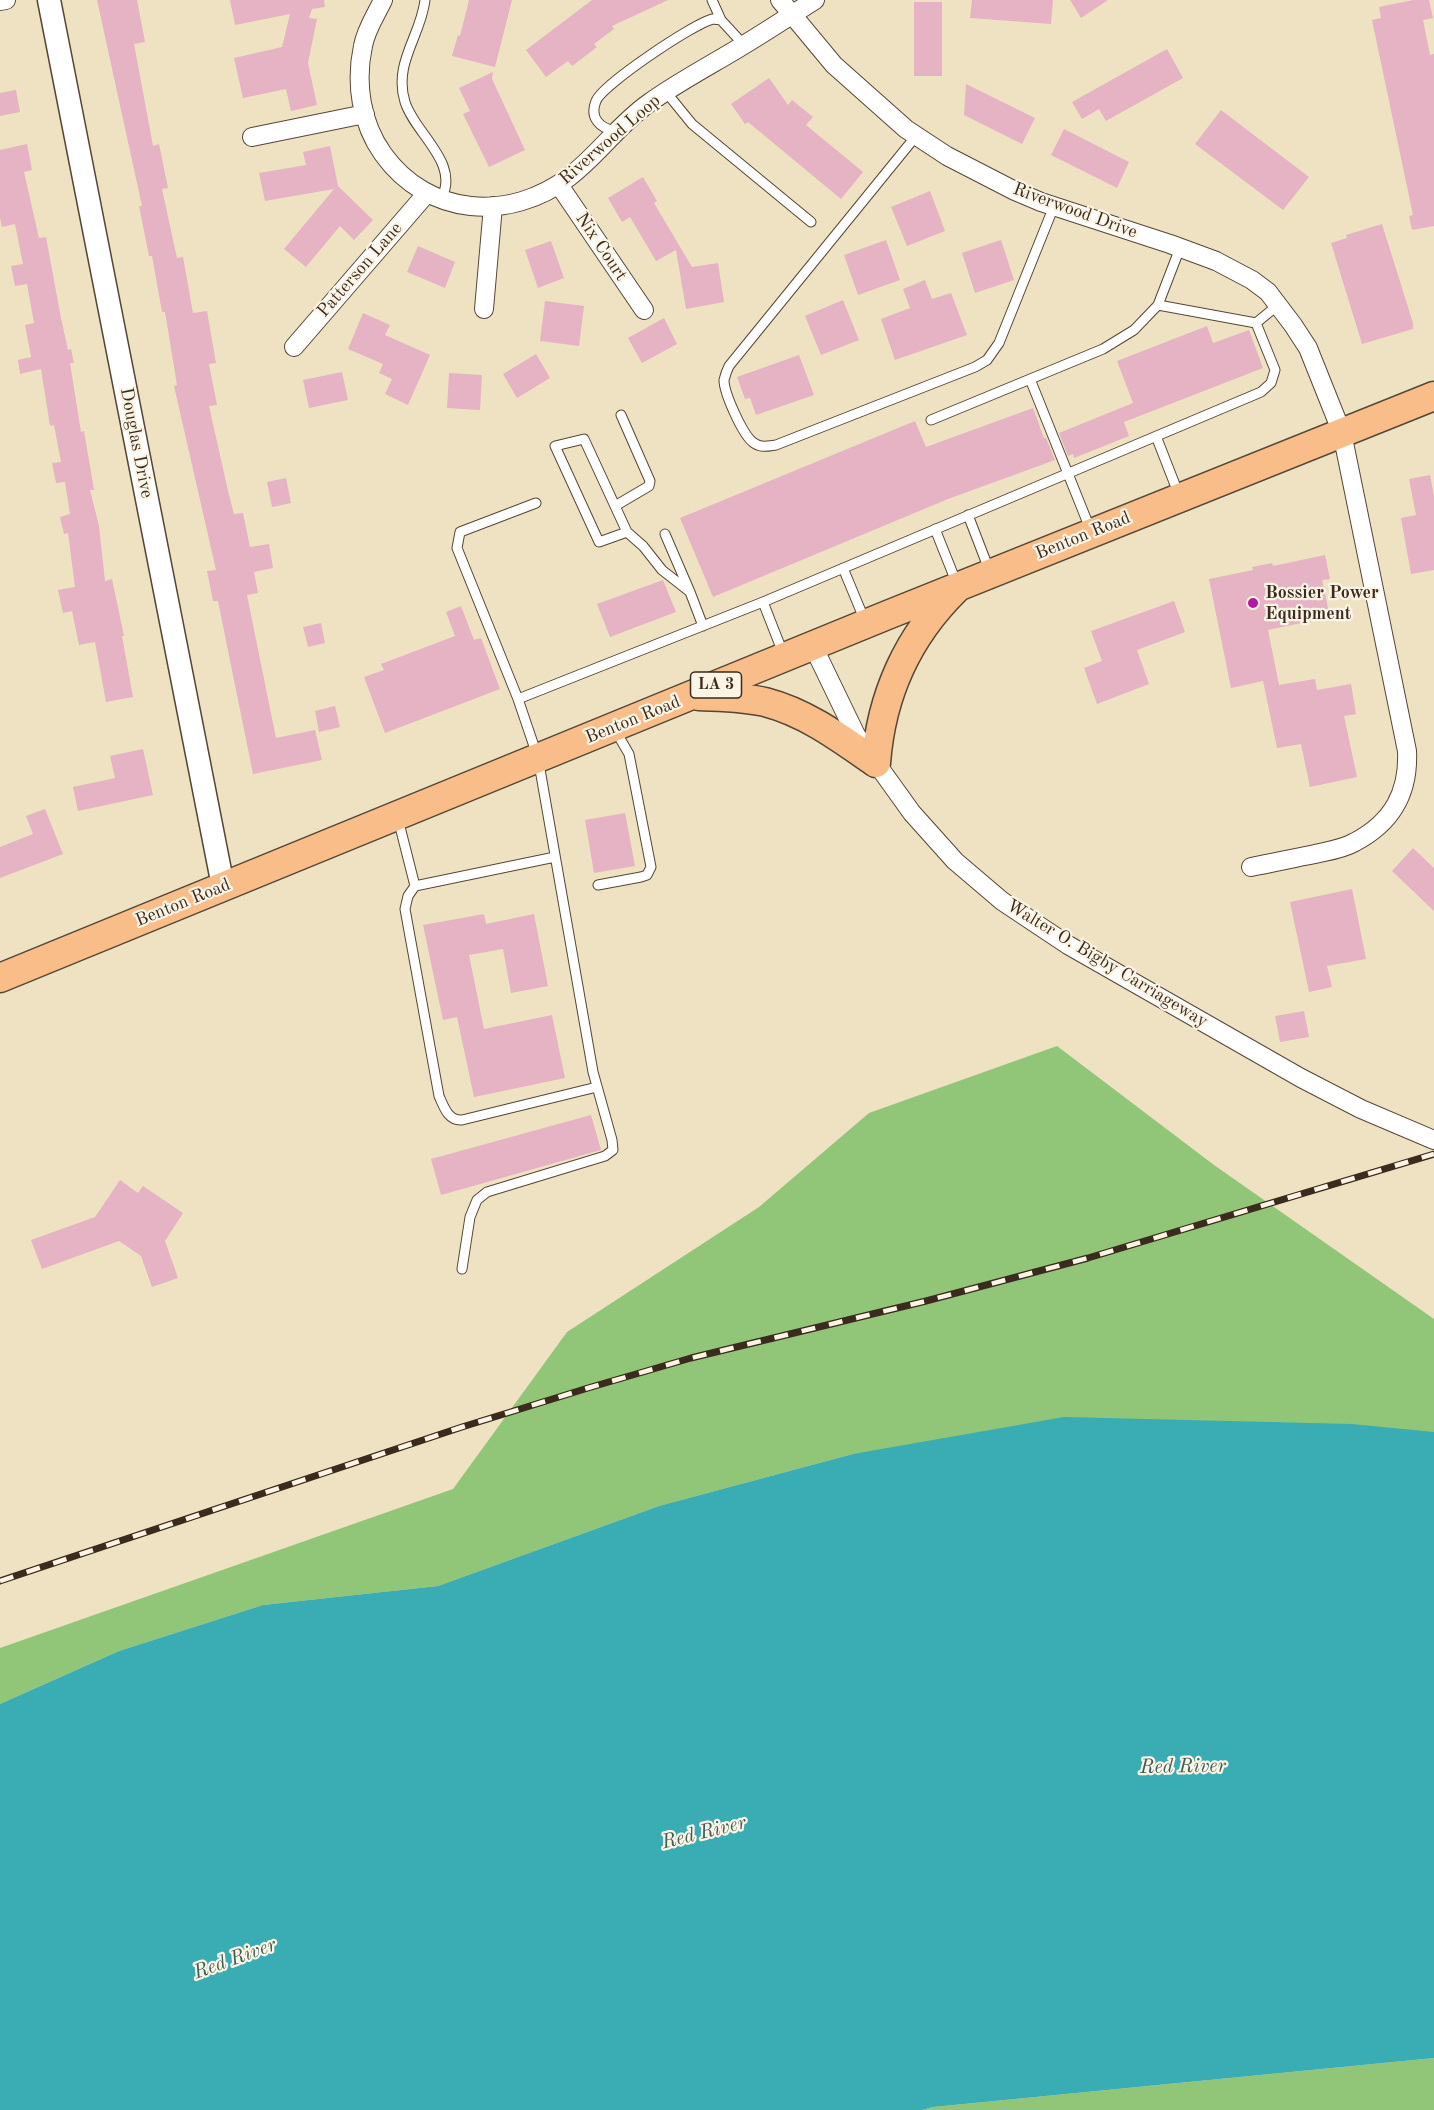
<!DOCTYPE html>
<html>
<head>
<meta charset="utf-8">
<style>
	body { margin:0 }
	canvas { display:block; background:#eee2c2 }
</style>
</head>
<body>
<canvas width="1434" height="2110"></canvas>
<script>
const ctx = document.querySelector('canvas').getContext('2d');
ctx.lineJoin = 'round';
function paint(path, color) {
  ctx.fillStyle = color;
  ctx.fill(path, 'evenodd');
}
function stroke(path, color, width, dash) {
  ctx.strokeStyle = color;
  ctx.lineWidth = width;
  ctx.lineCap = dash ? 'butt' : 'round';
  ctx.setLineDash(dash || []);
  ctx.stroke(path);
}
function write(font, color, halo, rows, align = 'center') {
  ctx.font = font + ' "Old Standard TT",serif';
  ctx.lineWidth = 4.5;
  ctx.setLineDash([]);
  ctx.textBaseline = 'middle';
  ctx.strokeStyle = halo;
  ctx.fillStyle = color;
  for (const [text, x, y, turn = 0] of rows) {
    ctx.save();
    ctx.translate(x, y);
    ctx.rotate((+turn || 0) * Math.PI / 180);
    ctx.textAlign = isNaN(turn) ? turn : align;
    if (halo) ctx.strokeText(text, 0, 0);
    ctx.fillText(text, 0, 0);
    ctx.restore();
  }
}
paint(new Path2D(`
	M1057 1046 1214 1165 1434 1319V1433L853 1454 659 1506 438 1586 263 1605 119 1651 0 1704V1648L453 1489 567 1332 759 1207 869 1113Z
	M1434 2058V2110H922L933 2107Z`), '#91c678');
paint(new Path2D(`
	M1064 1417 1352 1424 1434 1432V2058L933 2107 922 2110H0V1704L119 1651 263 1605 438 1586 659 1506 853 1454Z`), '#3aacb3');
paint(new Path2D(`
	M97 0H137L145 42 134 44 153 146 159 144 168 188 162 189 177 258 183 257 193 313 207 311 216 363 209 364 217 405 209 406 228 491 234 514 243 513 250 547 269 544 273 568 254 572 258 593 247 595 276 738 315 730 322 760 253 774 218 601H213L207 571 216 570 174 386 177 385 165 312H162L152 256H149L139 206H142Z
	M230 0H324L325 7 312 9 309 18 317 19 308 63 317 105 291 111 286 89 243 98 234 58 282 47 290 14 235 25Z
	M469 0H512L495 67 452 56 458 35 460 36Z
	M592 0H668L612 26 614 29 594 44 597 47 572 66 568 61 546 77 526 50Z
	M972 0H1053L1051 24 970 18Z
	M1070 0H1108L1081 18Z
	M1413 0H1429L1433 18 1423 20 1430 55 1434 54V226L1412 230 1409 216 1413 215 1372 20 1381 18 1379 7Z
	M914 2H942V76H914Z
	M1167 49 1183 78 1106 121 1099 109 1082 119 1072 102Z
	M493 72 492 79 525 150 489 167 463 114 470 111 459 88Z
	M769 78 788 105 792 100 813 117 806 125 863 172 841 199 748 122 745 124 731 104Z
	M966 84 1035 118 1022 144 964 115Z
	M16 90 20 112 0 116V93Z
	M1221 110 1309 177 1283 210 1195 144Z
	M1064 129 1129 162 1117 188 1051 155Z
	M27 144 32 170 24 172 39 238 46 237 61 318 68 350 71 349 74 363H70L81 432 84 431 94 490H90L99 526 105 581 112 579 124 636H122L133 697 106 702 95 642 79 645 72 611 63 613 58 590 75 587 68 533 64 534 60 517 70 514 65 482 56 483 52 463 61 462 54 425 50 426 41 369 20 374 18 360 31 357 25 325 34 323 27 284 15 286 11 266 23 264 15 224 2 227 0 218V150Z
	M330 146 338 186 373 220 354 240 340 226 306 267 284 249 334 189 265 201 259 173 306 165 303 152Z
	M643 177 657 201 654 203 692 267 718 263 724 302 686 309 676 250 656 261 630 217 622 222 608 198Z
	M930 191 945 231 907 246 891 207Z
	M1382 224 1413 323V329L1362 344 1331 243 1347 238 1346 235Z
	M886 240 900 280 858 295 844 255Z
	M1001 240 1014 280 975 293 962 253Z
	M551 241 564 278 538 288 525 250Z
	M418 246 455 262 445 288 407 272Z
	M925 280 932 299 951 293 967 335 895 360 881 319 910 308 903 289Z
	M843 300 859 340 821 355 805 316Z
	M545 301 584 306 579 346 540 341Z
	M363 313 390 325 385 335 430 355 408 405 385 394 392 379 379 373 383 364 348 349Z
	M664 318 677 344 642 363 628 338Z
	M1207 326 1213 343 1249 330 1263 368 1124 422 1129 436 1074 458 1073 454 1068 456 1059 433 1133 403 1117 361Z
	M536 354 550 378 517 398 503 374Z
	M799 355 814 395 756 415 750 398 745 399 737 377Z
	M342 372 348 400 309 408 303 380Z
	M449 373 482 375 480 410 447 408Z
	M1033 408 1044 438H1046L1055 460 948 499 713 597 680 518 915 421 926 447Z
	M1430 475 1434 496V570L1411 574 1401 518 1416 515 1409 479Z
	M286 478 291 503 272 507 267 482Z
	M1325 555 1330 579 1322 580 1330 617 1268 630 1279 685 1315 679 1317 690 1351 684 1356 714 1344 716 1357 777 1310 787 1301 744 1277 748 1263 681 1231 688 1209 579 1253 570 1252 567 1272 563 1273 566Z
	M663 580 676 612 610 637 597 604Z
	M1174 601 1185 632 1137 650 1149 684 1097 704 1084 668 1102 661 1091 631Z
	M461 606 474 640 481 638 500 689 385 733 364 677 384 670 381 664 455 636 446 612Z
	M321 623 325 643 308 647 303 627Z
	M335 706 340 727 319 732 315 711Z
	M143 749 153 795 78 811 73 787 115 778 110 756Z
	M45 809 63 854 0 878V847L33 834 26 816Z
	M625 813 635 866 594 873 585 820Z
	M1413 848 1434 868V911L1392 871Z
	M1352 889 1366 959 1327 966 1332 987 1309 992 1290 902Z
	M484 914 486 924 534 914 548 986 511 993 503 949 469 955 484 1029 552 1015 565 1078 474 1097 457 1017 443 1020 423 925Z
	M1304 1011 1309 1037 1280 1042 1275 1016Z
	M591 1115 601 1150 441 1195 431 1159Z
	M120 1180 138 1193 143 1186 183 1213 165 1241 178 1278 152 1287 141 1256 119 1241 42 1269 31 1240 95 1217Z`), '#e5b3c4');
const service = new Path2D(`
	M425 0C421 36 393 63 405 102 415 134 461 163 441 199
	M712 0 721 20
	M666 92 692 124 811 222
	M615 131C600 128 589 118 596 101 602 85 694 23 713 19L721 20 744 45
	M916 136 729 366C727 370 725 376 724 380 724 393 743 436 754 443 761 448 768 446 776 445L975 367 987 360 999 343 1054 206
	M1180 248 1158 305 1256 323
	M1256 323 1278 305
	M1030 379 1091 531
	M931 420 1103 349 1134 330 1158 305
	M1156 436 1179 495
	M615 506 649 486 650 481 621 415
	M968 515 990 572
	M935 529 957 584
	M627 532 584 439 555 446 599 542 627 532 643 546 662 570 690 592 703 626
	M665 534 690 592
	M843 568 865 621
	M763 602 783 653
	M518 699 457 548 460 532 536 503
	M398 819 415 886
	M555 857 415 886 408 896 405 909 439 1096C444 1107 448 1121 462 1120L597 1087
	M598 885 641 877 647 875 651 867 629 754 615 730
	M462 1269 470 1217 477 1200 487 1192 605 1156 613 1150 612 1140 593 1072 538 758 518 699 763 602 1261 392 1271 383 1275 370 1256 323`);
const minor = new Path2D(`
	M383 0C376 15 366 29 363 46 355 83 361 123 383 154 428 217 510 222 569 177 598 155 619 124 649 103 678 82 711 65 742 46 767 31 791 15 815 0
	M780 0 834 65 906 129 947 156 1015 191 1041 202 1170 244 1216 261 1252 280 1268 292 1293 325 1308 348 1342 433 1407 751C1409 792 1393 822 1355 842 1343 849 1328 851 1315 854 1294 858 1272 863 1251 867
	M0 1 6 0
	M252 137 365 114
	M559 185 644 310
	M484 309 493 206
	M294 347 427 193
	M813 646 856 735 912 813 955 861 1002 901 1068 945 1301 1078 1361 1109 1434 1140`);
const tertiary = new Path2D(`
	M49 0 223 886`);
const primary = new Path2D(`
	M699 696C721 697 744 697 765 702 807 713 840 738 876 763
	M876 763C881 696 908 636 956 589
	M0 978 885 616 1434 396`);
stroke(service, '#564637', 11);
stroke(minor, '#564637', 20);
stroke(tertiary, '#564637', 25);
stroke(primary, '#564637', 31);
stroke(service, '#fff', 9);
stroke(minor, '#fff', 18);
stroke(tertiary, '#fff', 22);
stroke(primary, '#f8bd88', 28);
const rail = new Path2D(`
	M0 1581 462 1427 588 1388 691 1358 926 1301 1088 1258 1434 1154`);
stroke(rail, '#3b2a1e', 7);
stroke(rail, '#fcf5e5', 4.5, [14]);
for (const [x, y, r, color] of [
	[1253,603,6,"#b5179e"]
]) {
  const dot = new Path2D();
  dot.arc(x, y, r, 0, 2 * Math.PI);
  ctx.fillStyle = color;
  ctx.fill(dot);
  stroke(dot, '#fcf5e5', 2);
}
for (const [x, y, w] of [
	[716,685,51]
]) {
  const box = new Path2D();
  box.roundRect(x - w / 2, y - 13, w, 26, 4.5);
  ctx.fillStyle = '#fcf5e5';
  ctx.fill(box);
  stroke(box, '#3b2a1e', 1.5);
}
write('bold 16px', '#3b2a1e', null, [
	["LA 3",716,685]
]);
write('18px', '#3b2a1e', '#fcf5e5', [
	["Riverwood Loop",610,140,-41],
	["Riverwood Drive",1075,211,20],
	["Nix Court",601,247,56],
	["Patterson Lane",360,270,-49],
	["Douglas Drive",136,443,79],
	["Benton Road",1083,536,-22],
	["Benton Road",633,720,-22],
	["Benton Road",183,903,-22],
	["Walter O. Bigby Carriageway",1107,964,31]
]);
write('bold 18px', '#3b2a1e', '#fcf5e5', [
	["Bossier Power",1265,593],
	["Equipment",1265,614]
], 'left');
write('italic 20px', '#3b5e5a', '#fcf5e5', [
	["Red River",1183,1767,-1],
	["Red River",704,1833,-14],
	["Red River",235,1959,-20]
]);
</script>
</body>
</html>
